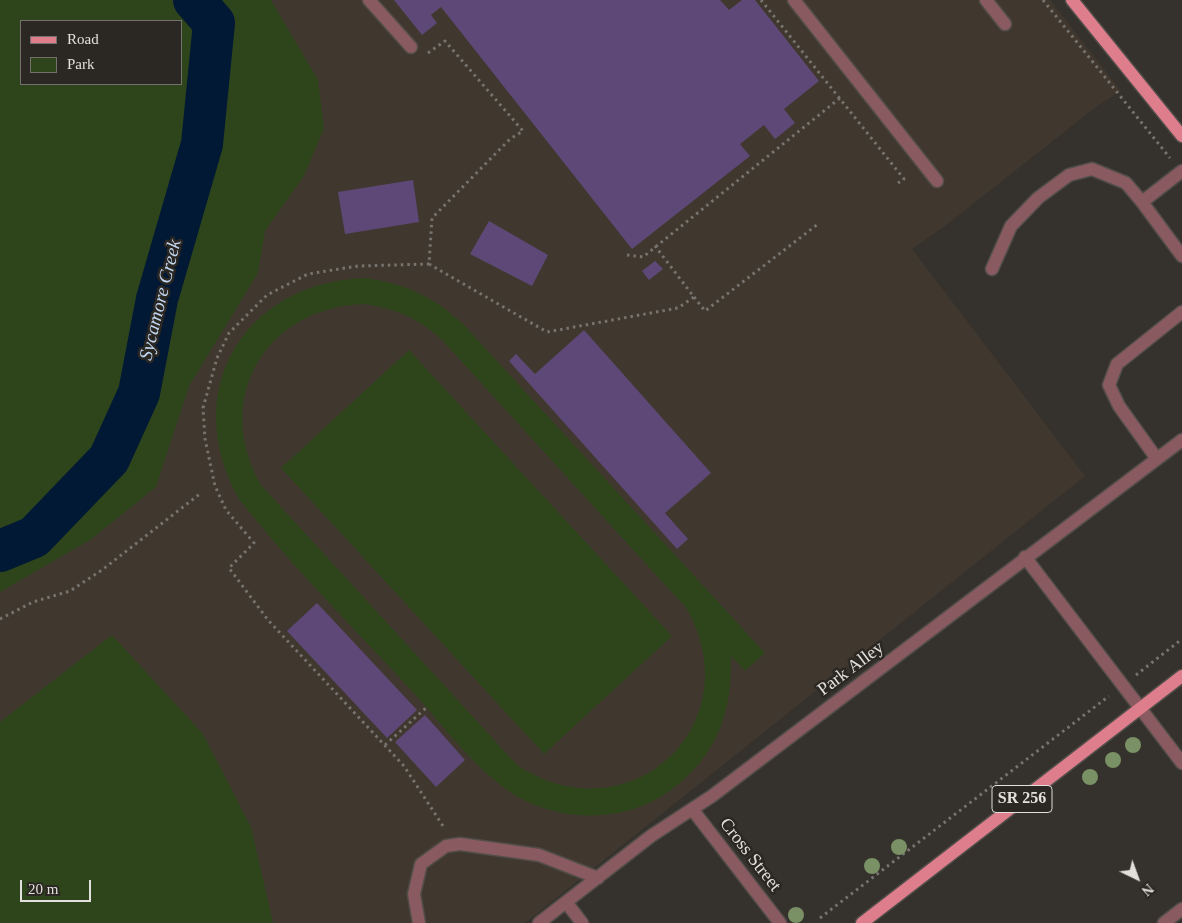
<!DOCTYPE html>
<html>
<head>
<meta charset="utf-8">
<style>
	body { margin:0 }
	#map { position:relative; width:1182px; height:923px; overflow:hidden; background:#35312c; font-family:"Times New Roman",serif }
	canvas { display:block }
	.legend { position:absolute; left:20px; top:20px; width:162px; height:65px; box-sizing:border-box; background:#2b2723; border:1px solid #74716d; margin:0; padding:6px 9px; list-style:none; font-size:15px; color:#e2e0dd }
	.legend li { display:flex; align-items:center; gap:10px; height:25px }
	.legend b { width:25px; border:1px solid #74716d }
	.north { position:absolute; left:1112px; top:853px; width:50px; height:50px; -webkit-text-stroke:4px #2b2723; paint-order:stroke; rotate:138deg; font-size:14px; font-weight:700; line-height:20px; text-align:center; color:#e2e0dd }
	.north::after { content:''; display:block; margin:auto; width:18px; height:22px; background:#e2e0dd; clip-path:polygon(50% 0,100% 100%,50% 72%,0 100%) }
	.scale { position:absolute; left:20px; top:880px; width:71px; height:22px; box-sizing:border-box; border:2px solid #e2e0dd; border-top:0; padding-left:6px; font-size:15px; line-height:18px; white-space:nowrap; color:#e2e0dd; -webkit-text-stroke:4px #2b2723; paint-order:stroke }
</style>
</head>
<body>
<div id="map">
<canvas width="1182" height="923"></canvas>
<ul class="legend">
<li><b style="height:6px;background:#de7e8c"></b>Road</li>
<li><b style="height:14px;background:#2e451c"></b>Park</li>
</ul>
<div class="north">N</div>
<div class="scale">20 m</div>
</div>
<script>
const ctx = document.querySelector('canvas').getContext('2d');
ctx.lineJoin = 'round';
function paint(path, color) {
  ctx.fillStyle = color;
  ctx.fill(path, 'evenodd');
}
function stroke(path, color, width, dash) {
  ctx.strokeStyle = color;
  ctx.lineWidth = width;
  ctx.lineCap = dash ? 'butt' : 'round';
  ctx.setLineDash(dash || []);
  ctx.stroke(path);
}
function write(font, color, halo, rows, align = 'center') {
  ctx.font = font + ' "Times New Roman",serif';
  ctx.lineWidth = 5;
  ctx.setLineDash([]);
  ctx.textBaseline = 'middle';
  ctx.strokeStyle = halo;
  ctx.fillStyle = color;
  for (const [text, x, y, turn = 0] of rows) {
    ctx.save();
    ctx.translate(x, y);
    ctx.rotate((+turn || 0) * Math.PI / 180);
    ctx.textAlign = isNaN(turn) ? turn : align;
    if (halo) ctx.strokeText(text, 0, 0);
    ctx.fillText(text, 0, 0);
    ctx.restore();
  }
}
paint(new Path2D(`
	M184 0H1050L1121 91 1096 107 945 226 912 249 1085 476 525 923H0V550L226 50Z`), '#40382e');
paint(new Path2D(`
	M0 0H271L318 80 324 128 304 176 265 231 258 273 189 386 156 487 90 540 0 592ZM21 21H181V84H21Z
	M364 278C404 283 433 296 463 324L765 653 745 671 731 656C732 713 718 754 671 790 628 822 566 823 520 798 481 777 441 723 411 690 353 627 291 566 239 499 179 392 243 283 364 278ZM363 304C395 308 420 319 443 341L687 609C752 725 629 839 517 765L261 485C212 399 265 308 363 304Z
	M409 350 672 636 544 754 281 468Z
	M112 635 203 734 251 827 273 923H0V722Z`), '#2e451c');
stroke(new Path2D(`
	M0 551 34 537 109 459 139 393 157 299 202 144 214 23 194 0`), '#011935', 42);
paint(new Path2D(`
	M394 0H720L729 10 742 0H755L819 81 784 109 795 123 775 139 764 125 740 144 750 156 632 249 441 7 431 15 437 23 422 35Z
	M413 180 419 222 345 234 338 192Z
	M489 221 548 255 532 286 470 254Z
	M655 261 663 269 649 280 642 271Z
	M584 330 711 473 665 513 688 539 677 549 509 361 516 354 535 374Z
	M317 603 417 710 387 738 287 631Z
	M425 715 465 760 436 787 395 742Z`), '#5e4877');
const minor = new Path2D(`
	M369 0 411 47
	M794 0 937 181
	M986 0 1005 24
	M1182 171 1142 202 1182 256
	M992 269 1011 226 1038 198 1069 175 1092 169 1126 183 1142 202
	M1157 459 1119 406 1109 385 1117 364 1182 312
	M1025 557 1182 763
	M692 809 780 923
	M566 902 582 923
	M419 923 414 894 421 864 446 846 460 844 539 855 598 878
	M539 923 651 836 712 796 1182 440
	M1164 923 1182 909`);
const major = new Path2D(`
	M1072 0 1182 136
	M862 923 1182 676`);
stroke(minor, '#514d48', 15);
stroke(major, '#514d48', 15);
stroke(new Path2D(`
	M761 0 904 179 898 183
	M1043 0 1170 158
	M428 53 445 41 523 131 510 139 432 218 429 264 358 266 308 274 267 295 229 333 217 358 203 408 205 439 215 486 226 510 254 543 229 568 268 620 404 766 445 829
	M627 255 643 257 840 98
	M429 264 547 332 678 308 694 297 655 246
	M694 297 705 311 818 224
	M0 619 33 602 70 591 102 570 201 493
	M1136 675 1182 639
	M385 745 427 707
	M820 918 1109 696`), '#77736f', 3, [2.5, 4]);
stroke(minor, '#895a5f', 12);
stroke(major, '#de7e8c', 12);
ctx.fillStyle = '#7a9065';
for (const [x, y] of [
	[1133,745],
	[1113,760],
	[1090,777],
	[899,847],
	[872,866],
	[796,915]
]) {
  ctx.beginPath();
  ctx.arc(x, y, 8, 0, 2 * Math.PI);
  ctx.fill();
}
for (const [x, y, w] of [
	[1022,799,60]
]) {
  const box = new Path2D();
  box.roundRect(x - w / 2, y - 13.5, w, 27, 4);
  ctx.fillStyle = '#2b2723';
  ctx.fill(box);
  stroke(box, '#e2e0dd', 1);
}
write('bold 16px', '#e2e0dd', null, [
	["SR 256",1022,799]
]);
write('18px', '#e2e0dd', '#2b2723', [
	["Park Alley",851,669,-37],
	["Cross Street",750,855,52]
]);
write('italic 19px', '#c1d7f2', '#2b2723', [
	["Sycamore Creek",161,300,-76]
]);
</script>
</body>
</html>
